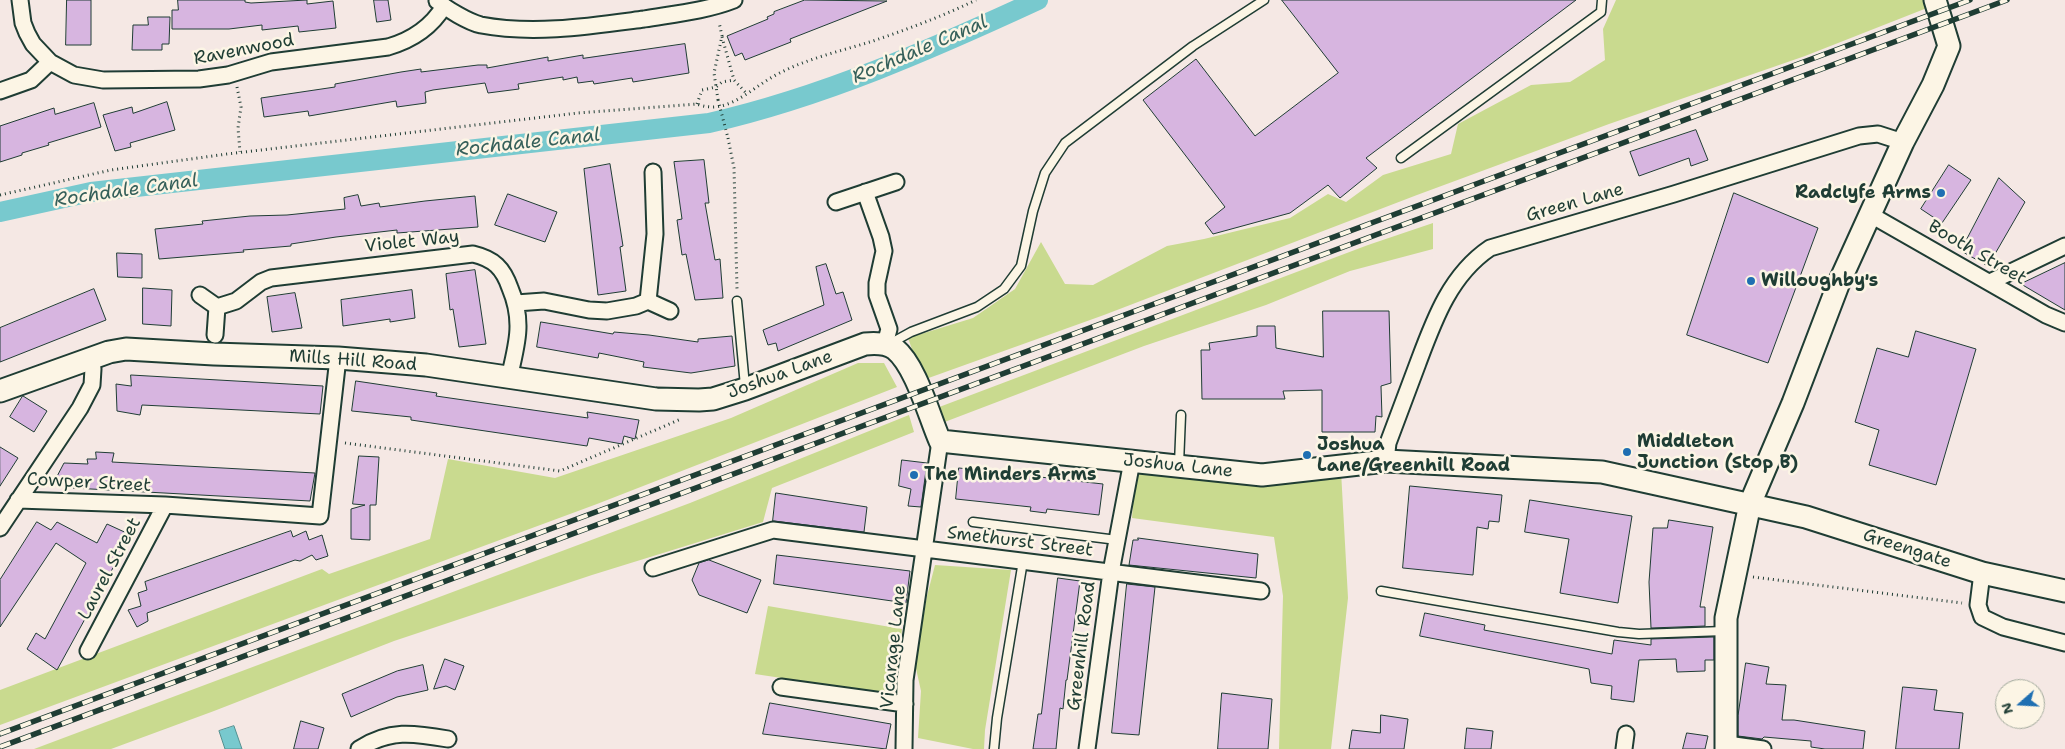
<!DOCTYPE html>
<html>
<head>
<meta charset="utf-8">
<style>
	body { margin:0 }
	#map { position:relative; width:2065px; height:749px; overflow:hidden; background:#f5e8e4; font-family:"Shantell Sans",sans-serif }
	canvas { display:block }
	.north { position:absolute; left:1995px; top:679px; width:50px; height:50px; box-sizing:border-box; background:#fcf5e5; border:1px solid #a4ab9e; border-radius:50%; rotate:251deg; font-size:14px; font-weight:700; line-height:20px; text-align:center; color:#1f3d34 }
	.north::after { content:''; display:block; margin:auto; width:18px; height:22px; background:#1f6fb2; clip-path:polygon(50% 0,100% 100%,50% 72%,0 100%) }
</style>
</head>
<body>
<div id="map">
<canvas width="2065" height="749"></canvas>
<div class="north">N</div>
</div>
<script>
const ctx = document.querySelector('canvas').getContext('2d');
ctx.lineJoin = 'round';
function paint(path, color) {
  ctx.fillStyle = color;
  ctx.fill(path, 'evenodd');
}
function stroke(path, color, width, dash) {
  ctx.strokeStyle = color;
  ctx.lineWidth = width;
  ctx.lineCap = dash ? 'butt' : 'round';
  ctx.setLineDash(dash || []);
  ctx.stroke(path);
}
function write(font, color, halo, rows, align = 'center') {
  ctx.font = font + ' "Shantell Sans",sans-serif';
  ctx.lineWidth = 5;
  ctx.setLineDash([]);
  ctx.textBaseline = 'middle';
  ctx.strokeStyle = halo;
  ctx.fillStyle = color;
  for (const [text, x, y, turn = 0] of rows) {
    ctx.save();
    ctx.translate(x, y);
    ctx.rotate((+turn || 0) * Math.PI / 180);
    ctx.textAlign = isNaN(turn) ? turn : align;
    if (halo) ctx.strokeText(text, 0, 0);
    ctx.fillText(text, 0, 0);
    ctx.restore();
  }
}
paint(new Path2D(`
	M1616 0H1925L1927 8 1805 56 1609 124 1417 195 1104 315 923 380 908 338 973 318 1015 289 1041 242 1065 284 1093 285 1167 246 1204 239 1290 218 1328 194 1346 202 1383 175 1451 154 1458 124 1531 85 1570 82 1605 60 1603 29Z
	M1433 223V249L1350 271 1266 305 1144 346 942 423 934 409 1368 245Z
	M858 363H884L897 387 597 504 0 725V690L322 569 329 574 430 539 448 459 555 478 731 418Z
	M909 415 914 432 772 488 763 522 592 575 394 641 214 711 111 749H34L690 503Z
	M1341 471 1348 598 1331 749H1279L1283 596 1274 537 1132 518 1135 474 1290 482Z
	M935 565 1011 570 985 730 984 749H973L918 738 921 691 915 664 927 596Z
	M768 606 902 629 894 695 755 674Z`), '#c9da8f');
const water = new Path2D(`
	M234 726 242 749H225L219 731Z`);
paint(water, '#78c9ce');
stroke(water, '#549190', 1);
stroke(new Path2D(`
	M0 212 91 192 709 123C823 97 932 49 1038 0`), '#78c9ce', 20);
const building = new Path2D(`
	M67 0H91V45H66Z
	M178 0H245V2L251 3 307 0V4L333 1 336 28 299 32 298 26 262 30V25L229 29H172V10H178Z
	M374 0H388L391 20 377 22Z
	M805 0 887 1 790 39 791 42 745 60 742 53 735 56 727 36 768 19 767 17 774 14V12Z
	M1282 0H1576L1366 158 1377 168 1340 198 1328 185 1290 213 1213 234 1205 223 1225 207 1143 100 1196 59 1255 136 1338 73Z
	M148 17H170L169 44H162V50H132L133 25H148Z
	M685 44 689 73 633 82 632 78 594 84 593 81 578 83 577 77 563 80V77L518 84 519 89 488 93 485 83 433 90 425 92 426 103 397 107 396 101 309 116 308 111 264 117 261 98 335 87V84L401 72 421 69V72L478 65H487V68L548 57V61L583 55V58Z
	M167 102 175 130 130 143 131 147 115 151 103 115 132 107 133 113Z
	M94 103 101 127 48 143 49 145 22 153V155L0 162V126L54 108 55 114Z
	M1696 130 1708 160 1691 166 1689 158 1639 176 1630 152Z
	M704 160 709 203H705L715 260 720 259 723 298 695 300 686 254 682 255 677 220 682 219 674 162Z
	M610 164 623 246 620 247 626 291 598 295 584 169Z
	M1949 165 1971 180 1942 223 1921 209Z
	M1999 178 2025 202 1988 266 1961 251Z
	M1734 193 1818 228 1768 363 1687 335Z
	M508 194 557 212 545 242 495 225Z
	M358 195 361 206 379 203 380 207 425 201 475 196 478 227 397 233V230L336 237 291 244V246L243 250 244 252 159 259 155 229 203 224 202 221 250 216 287 215 345 209 344 198Z
	M117 253 142 254V278L118 277Z
	M2065 263V310L2021 284Z
	M826 264 836 294 843 292 852 320 778 351 776 343 768 345 763 330 824 305 816 267Z
	M475 270 486 344 459 347 453 309 450 310 446 274Z
	M143 288 172 290 171 326 143 324Z
	M94 289 106 320 0 362V328Z
	M412 290 415 318 390 322V319L343 326 341 300Z
	M295 293 302 328 272 332 267 297Z
	M1323 311H1389L1391 383 1381 386 1382 417 1376 416 1375 432H1322V390L1283 391 1285 399H1202L1201 350H1210L1209 343 1257 336V326H1275L1276 348 1323 357Z
	M541 322 613 334 614 332 649 335 698 342V339L732 336 735 366 691 373 643 367 644 362 599 353 598 358 537 347Z
	M1916 331 1976 349 1936 485 1869 465 1879 430 1855 422 1877 348 1908 357Z
	M131 375 323 386 320 414 142 405 140 415 117 411 116 384 131 386Z
	M356 381 437 393 436 396 588 418 587 412 639 420 635 439 624 436 622 444 589 438 587 446 411 420V417L352 411Z
	M23 396 47 411 34 432 10 417Z
	M0 447 18 458 0 486Z
	M96 452 114 453 112 462 315 473 310 501 73 488 69 484H53L64 463 88 464 87 459H96Z
	M359 456 379 457 376 505H370V540L351 539V509L365 505 353 504Z
	M902 460 927 463 921 507 908 506 911 489 899 486Z
	M959 468 1103 484 1099 515 1047 509 1046 513 1030 511 1031 507 956 499Z
	M1410 486 1502 495 1499 522 1489 521 1488 529 1477 527 1473 575 1403 568Z
	M776 493 867 507 864 532 773 521Z
	M1530 500 1632 516 1618 603 1560 593 1569 539 1525 532Z
	M1669 520 1713 527 1700 607H1705V626L1651 628 1649 582 1653 528H1667Z
	M37 522 51 530 57 522 97 543 107 524 131 535 57 670 27 649 36 633 45 639 86 563 56 543 0 627V580Z
	M291 531 293 537 306 531 309 540 322 535 328 556 316 560 312 555 300 561 295 560 147 613 148 621 137 627 128 610 141 606 138 593 147 590 145 582Z
	M1138 538 1258 554 1256 578 1129 565 1133 540H1138Z
	M777 555 910 571 906 603 774 584Z
	M709 560 761 580 747 613 699 595 692 580 699 563Z
	M1058 578 1080 581 1067 680H1066L1063 709 1060 708 1056 749H1033L1038 714H1041Z
	M1127 584 1155 587 1139 735 1112 733Z
	M1425 613 1485 625 1484 630 1612 654 1614 640 1651 645V639L1714 637V660H1705V671L1677 672 1676 659 1639 660 1634 702 1611 699 1612 686 1591 683 1589 669 1420 636Z
	M445 659 464 666 455 690 446 686 434 689Z
	M1746 663 1769 667 1766 684 1786 685 1782 720H1794L1865 731 1863 749H1825L1811 747V741L1764 737 1762 739 1738 736V716Z
	M423 665 428 690 397 697 351 717 342 694 397 671Z
	M1903 687 1937 690 1934 710 1963 713 1959 749H1896Z
	M1222 693 1272 699 1268 749H1218Z
	M770 703 891 724 886 749 763 734Z
	M1381 715 1408 719 1404 749H1349L1352 730 1380 733Z
	M301 721 324 728 318 749H294Z
	M1467 728 1493 731 1491 749H1465Z
	M1687 733 1708 736 1705 749H1683Z`);
paint(building, '#d7b5e0');
stroke(building, '#1f3d34', 1);
const lane = new Path2D(`
	M1401 158 1601 12 1602 0
	M737 301 745 386
	M891 343 911 332 977 307 1004 289 1021 266 1033 211 1045 173 1065 143 1193 46 1264 0
	M1179 464 1181 415
	M973 522 1117 540
	M1381 591 1618 632 1639 634 1724 631
	M994 749 997 718 1023 561`);
const street = new Path2D(`
	M20 0 23 23 27 33 33 44 50 62 74 75 103 80 199 79 228 75 271 62 388 47C412 40 431 28 444 6
	M437 1C447 9 468 22 481 25 534 35 591 26 644 19 674 14 706 11 734 0
	M0 91 31 80 50 62
	M865 192 881 237 884 251 877 283V295L889 329 885 344
	M836 202 896 182
	M1871 215 2046 315 2065 323
	M1990 282 2065 246
	M200 295 217 307
	M648 301 670 311
	M516 303 544 301 589 310 607 311 636 306 648 301 655 234 653 172
	M215 335 217 307 236 301 261 282 271 278 473 254C494 259 503 268 510 288 524 321 517 344 509 378
	M1386 461 1388 443C1398 416 1408 390 1418 363 1434 320 1450 275 1490 248L1674 194 1859 136 1878 134 1903 142
	M18 500 165 505 320 516 338 358
	M0 528 80 408 92 385 93 369 91 359
	M653 568 773 530 1261 591
	M1982 573 1978 605 1982 617 2003 627 2065 643
	M88 651 165 505
	M781 687 905 704
	M1727 744 1763 749
	M359 749C389 729 414 733 448 739
	M904 749 905 680 940 441
	M1087 749 1111 572 1132 461
	M1624 749 1626 734`);
const secondary = new Path2D(`
	M0 391 109 352 126 349 214 354 338 358 426 365 656 399 699 400 713 399 745 389 865 344C875 343 887 343 895 349 916 366 929 416 940 441L1262 475 1386 461 1602 472 1806 517 1982 573 2065 591
	M1726 749V618L1750 504 1793 403 1838 285 1903 142 1933 85 1949 46 1935 0`);
stroke(lane, '#1f3d34', 11);
stroke(street, '#1f3d34', 19);
stroke(secondary, '#1f3d34', 25);
stroke(new Path2D(`
	M722 37 734 80 747 94
	M237 87 241 107 238 128 240 152
	M718 100 714 73 722 36 719 22
	M697 104 702 90 716 87 722 82 734 80
	M728 138 734 168 737 289
	M0 195 111 170 227 154 578 113 697 104C725 115 746 93 769 79 800 60 838 52 873 41 908 29 943 16 976 0
	M345 443 560 471 681 419
	M1753 577 1962 603`), '#1f3d34', 3, [1, 4]);
stroke(lane, '#fcf5e5', 8);
stroke(street, '#fcf5e5', 15);
stroke(secondary, '#fcf5e5', 21);
const rail = new Path2D(`
	M0 734 1970 0
	M0 747 2007 0`);
stroke(rail, '#1f3d34', 5.5);
stroke(rail, '#fcf5e5', 4, [11]);
stroke(new Path2D(`
	M718 100 728 138`), '#1f3d34', 3, [1, 4]);
for (const [x, y, r, color] of [
	[1941,193,5,"#1f6fb2"],
	[1751,281,5,"#1f6fb2"],
	[1627,452,5,"#1f6fb2"],
	[1307,455,5,"#1f6fb2"],
	[914,475,5,"#1f6fb2"]
]) {
  const dot = new Path2D();
  dot.arc(x, y, r, 0, 2 * Math.PI);
  ctx.fillStyle = color;
  ctx.fill(dot);
  stroke(dot, '#fcf5e5', 2);
}
write('18px', '#1f3d34', '#fcf5e5', [
	["Ravenwood",244,50,-11],
	["Green Lane",1575,203,-16],
	["Violet Way",412,242,-6],
	["Booth Street",1977,253,30],
	["Mills Hill Road",353,361,4],
	["Joshua Lane",780,375,-20],
	["Joshua Lane",1178,466,6],
	["Cowper Street",89,483,3],
	["Smethurst Street",1020,542,7],
	["Greengate",1907,549,18],
	["Laurel Street",110,569,-62],
	["Greenhill Road",1082,646,-83],
	["Vicarage Lane",894,647,-84]
]);
write('bold 18px', '#1f3d34', '#fcf5e5', [
	["Radclyfe Arms",1931,193,"right"],
	["Willoughby's",1761,281],
	["Middleton",1637,442],
	["Junction (Stop B)",1637,463],
	["Joshua",1317,445],
	["Lane/Greenhill Road",1317,466],
	["The Minders Arms",924,475]
], 'left');
write('italic 19px', '#35605a', '#fcf5e5', [
	["Rochdale Canal",920,50,-23],
	["Rochdale Canal",528,143,-6],
	["Rochdale Canal",126,191,-8]
]);
</script>
</body>
</html>
